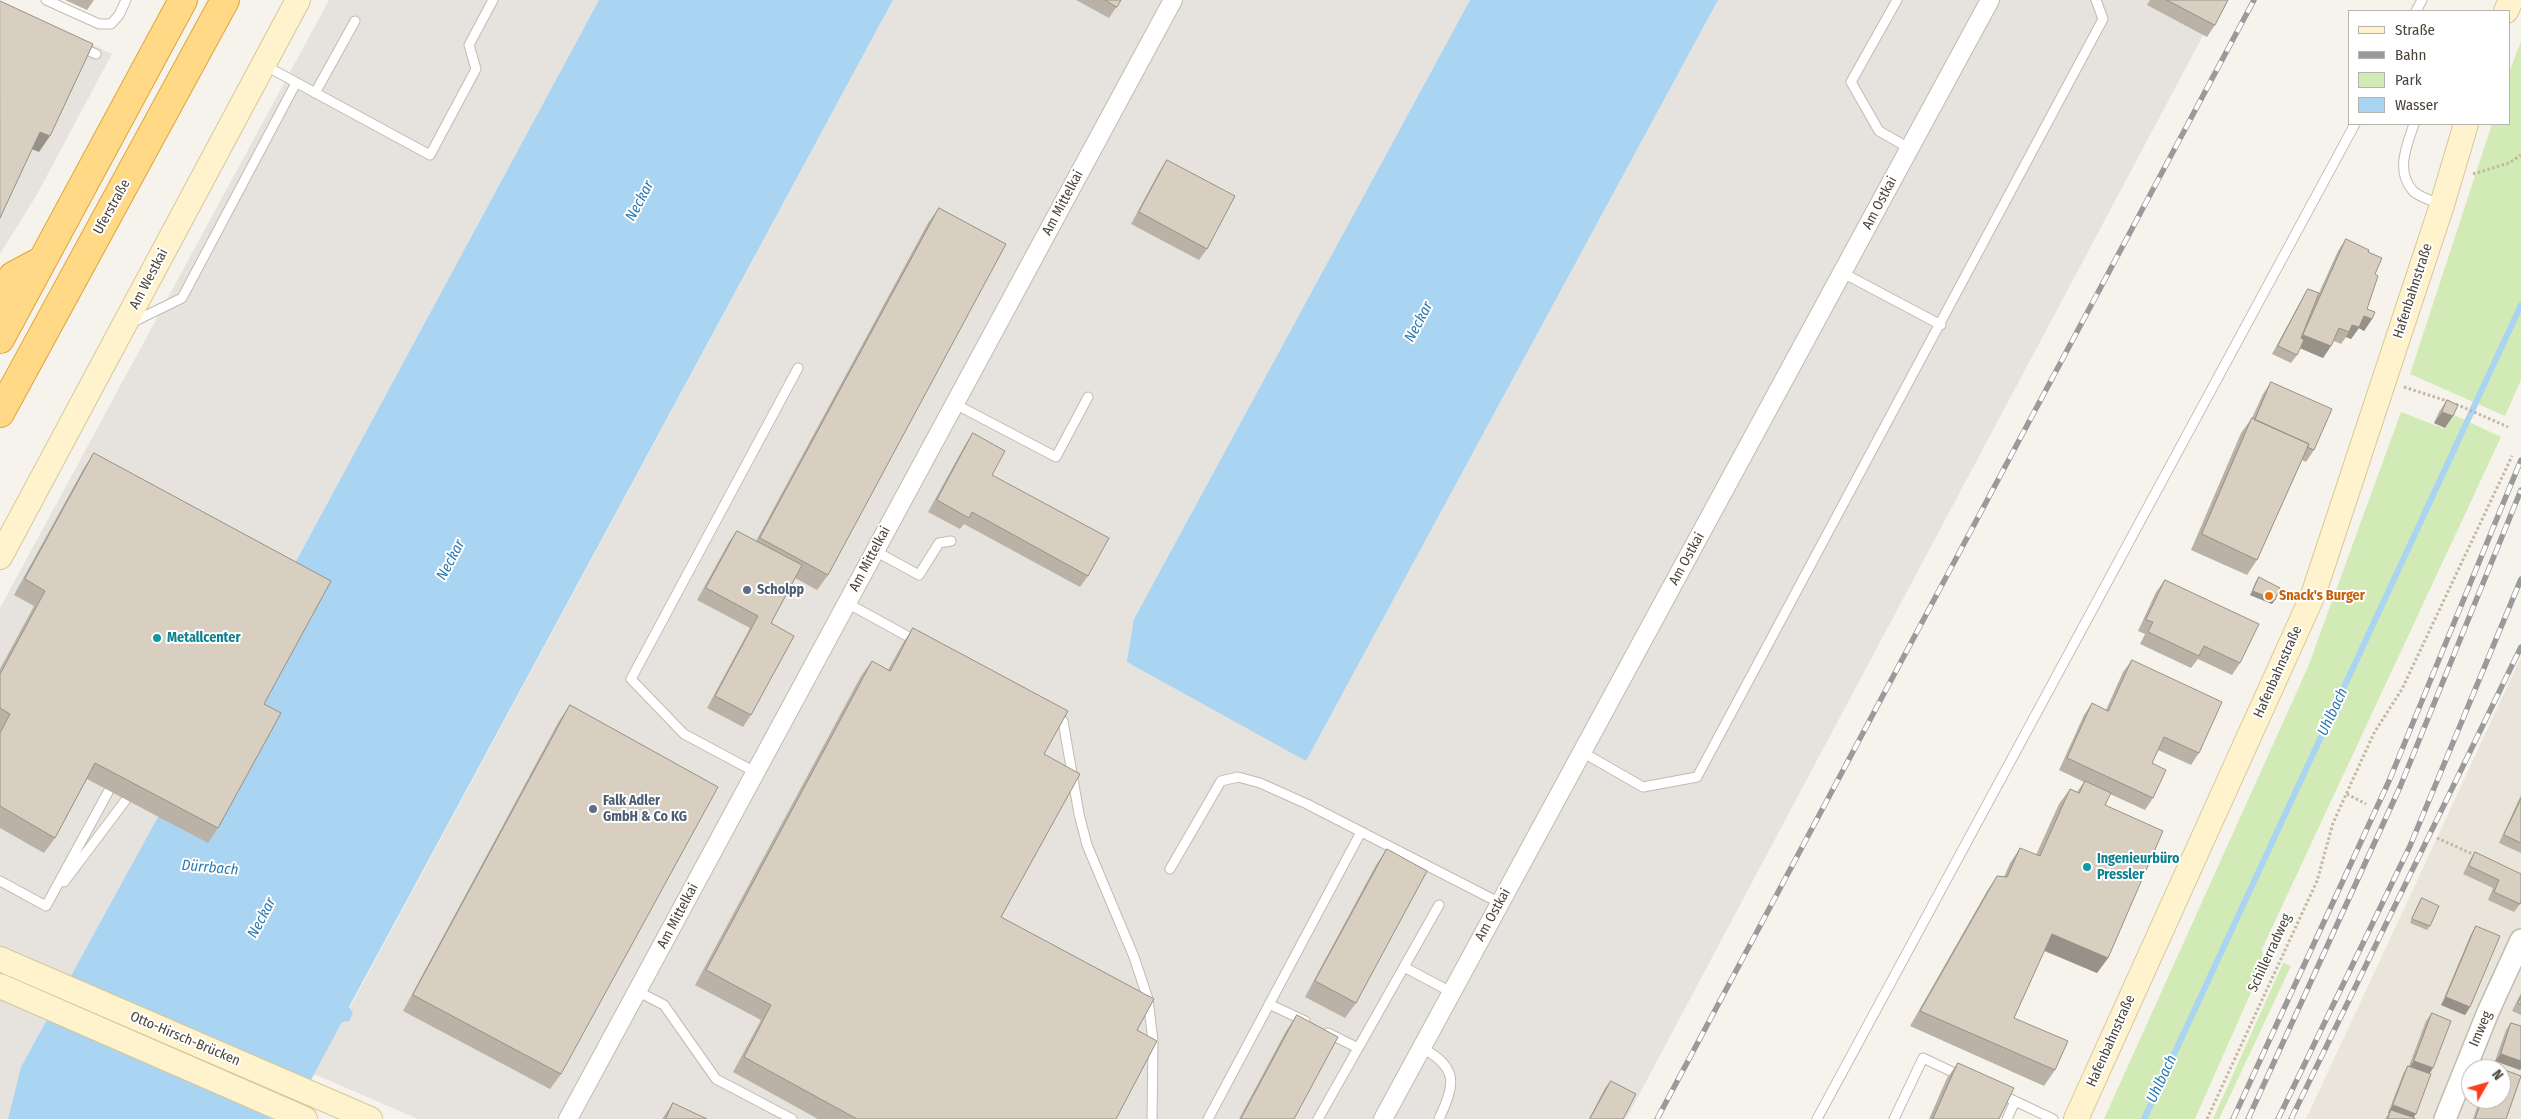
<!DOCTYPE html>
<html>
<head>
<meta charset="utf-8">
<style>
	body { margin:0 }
	#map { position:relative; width:2521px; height:1119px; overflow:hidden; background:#f6f3ec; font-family:"Fira Sans Condensed",sans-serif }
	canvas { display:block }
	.legend { position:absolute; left:2348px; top:10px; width:162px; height:115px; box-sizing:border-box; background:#fff; border:1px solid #b7b4b0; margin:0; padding:6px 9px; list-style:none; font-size:15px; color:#4b4439 }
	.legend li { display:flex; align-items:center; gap:10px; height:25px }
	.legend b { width:25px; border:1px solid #b7b4b0 }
	.north { position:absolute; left:2461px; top:1059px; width:50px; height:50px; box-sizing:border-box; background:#fff; border:1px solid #b7b4b0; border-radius:50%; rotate:52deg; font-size:14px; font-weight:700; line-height:20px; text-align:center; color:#4b4439 }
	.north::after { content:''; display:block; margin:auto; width:18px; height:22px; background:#fc3f1d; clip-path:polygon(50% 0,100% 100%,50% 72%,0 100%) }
</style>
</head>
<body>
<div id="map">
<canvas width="2521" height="1119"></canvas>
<ul class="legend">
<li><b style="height:6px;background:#fff3cd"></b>Straße</li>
<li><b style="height:6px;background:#9a9a9a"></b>Bahn</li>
<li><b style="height:14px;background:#d2eab5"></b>Park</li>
<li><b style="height:14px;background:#a9d4f2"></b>Wasser</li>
</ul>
<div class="north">N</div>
</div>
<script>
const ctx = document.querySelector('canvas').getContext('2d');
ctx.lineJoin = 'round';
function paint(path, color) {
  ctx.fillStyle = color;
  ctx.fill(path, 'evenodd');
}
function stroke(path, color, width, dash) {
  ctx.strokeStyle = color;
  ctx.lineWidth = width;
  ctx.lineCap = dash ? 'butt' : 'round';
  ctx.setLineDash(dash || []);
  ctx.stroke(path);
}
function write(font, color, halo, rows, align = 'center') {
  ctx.font = font + ' "Fira Sans Condensed",sans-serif';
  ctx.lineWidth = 4;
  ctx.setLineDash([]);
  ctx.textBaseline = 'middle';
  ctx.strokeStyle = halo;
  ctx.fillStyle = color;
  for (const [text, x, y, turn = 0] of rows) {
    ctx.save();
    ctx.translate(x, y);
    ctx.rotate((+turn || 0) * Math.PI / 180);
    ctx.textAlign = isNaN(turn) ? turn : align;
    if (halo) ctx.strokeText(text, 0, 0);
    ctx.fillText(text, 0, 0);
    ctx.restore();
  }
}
paint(new Path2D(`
	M2521 657V1119H2306L2437 838ZM2471 1069H2501V1099H2471Z`), '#eae5da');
paint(new Path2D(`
	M329 0H599L171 793 21 1067 8 1119H0V608Z
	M893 0H1470L1134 619 1306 761 1718 0H2222L1626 1119H418L314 1074Z
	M0 2 112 54 36 196 0 254Z`), '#e6e2dd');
paint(new Path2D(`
	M2521 41V380L2505 416 2410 374 2492 124H2510V70Z
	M2401 412 2445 429 2452 414 2501 437 2262 949 2264 963 2195 1119H2104L2308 667Z
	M2283 963 2291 966 2219 1119H2213Z`), '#d2eab5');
paint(new Path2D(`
	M1414 1099 1427 1106 1420 1119H1403Z`), '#e5e3e0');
paint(new Path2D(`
	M599 0H893L349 1007 353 1013 349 1021 342 1022 290 1119H8L21 1067 171 793Z
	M1470 0H1718L1306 761 1127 662 1134 619Z`), '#a9d4f2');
stroke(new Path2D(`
	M2144 1119 2521 305`), '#a9d4f2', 6);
const service = new Path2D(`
	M46 0 99 24H111L119 15 126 0
	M1897 0 1851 82 1879 131 1909 148
	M2416 11 2422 0
	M80 47 96 54
	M264 65 430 155 476 69 469 45 493 0
	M315 93 355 21
	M2414 124C2407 145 2395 171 2413 191 2419 197 2433 201 2441 205
	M1843 273 1941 325
	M131 323 182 298 296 83
	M955 404 1056 457 1088 397
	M875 551 919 575 939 543 951 541
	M847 603 918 642
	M1053 715 1063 721 1079 814 1087 845 1134 957 1148 999 1153 1041 1152 1119
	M1582 752 1643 787 1697 777 2103 19 2096 0
	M755 772 684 734 631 679 798 368
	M1170 869 1221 781 1238 777 1260 783 1307 804 1500 903
	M0 881 46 906 108 792
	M64 882 125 801
	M1404 967 1451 992
	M637 991 664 1005 716 1079 792 1119
	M1269 1004 1305 1021
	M1328 1033 1358 1048
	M1421 1047C1458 1068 1456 1082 1439 1119
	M1998 1093 2053 1119
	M1208 1119 1361 832
	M1318 1119 1439 905
	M1817 1119 2355 124
	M1894 1119 1923 1058 1961 1076
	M2007 1119 2015 1101`);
const minor = new Path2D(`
	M568 1119 1173 0
	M1383 1119 1990 0`);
const tertiary = new Path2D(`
	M2445 1119 2488 1012 2521 940`);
const secondary = new Path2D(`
	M2506 11 2511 0
	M0 557 298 0
	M0 959 370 1119
	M0 986 305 1119
	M2076 1119 2313 595 2442 205 2466 124`);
const trunk = new Path2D(`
	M0 295 13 276 41 261
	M0 339 183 0
	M0 413 225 0`);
stroke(service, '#c2bbae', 11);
stroke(minor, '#c2bbae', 20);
stroke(tertiary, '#c2bbae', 24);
stroke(secondary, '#d6c79b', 26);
stroke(trunk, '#e0a43c', 30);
stroke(new Path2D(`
	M2473 174 2509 163 2521 155
	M2404 387 2450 402
	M2456 404 2508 427
	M2347 794 2366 804
	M2437 838 2477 856
	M2207 1119 2317 881 2333 823 2374 733 2402 689 2512 456`), '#c4b79f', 3, [2.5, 2.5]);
stroke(service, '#fff', 9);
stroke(minor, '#fff', 18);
stroke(tertiary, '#fff', 21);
stroke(secondary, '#fff3cd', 24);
stroke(trunk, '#ffd985', 28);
const rail = new Path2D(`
	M1657 1119 2254 0
	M2233 1119 2389 781 2521 460
	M2248 1119 2400 787 2521 490
	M2278 1119 2410 846 2521 579
	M2291 1119 2521 647`);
stroke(rail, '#9a9a9a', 5.5);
stroke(rail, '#fff', 4, [11]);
paint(new Path2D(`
	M65 0H94L87 10Z
	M1076 0H1121L1109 18Z
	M2150 0H2228L2215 25 2207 37 2147 5Z
	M1167 160 1207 249 1199 260 1131 224 1159 172Z
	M939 208 828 575 817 590 795 578 771 623 751 715 743 727 707 708 750 628 697 600 729 542 737 531 756 541 928 223Z
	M2346 239 2368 252 2375 274 2367 309 2372 319 2364 331 2359 328 2351 339 2346 337 2341 344 2334 341 2323 358 2300 348 2297 355 2291 363 2272 354 2303 297 2308 289 2319 293 2338 251Z
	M2271 382 2314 450 2306 462 2302 460 2257 560 2247 575 2191 550 2241 433 2252 418 2263 394Z
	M2447 400 2445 428 2434 423 2439 412Z
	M973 433 992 475 1088 576 1080 587 964 524 960 529 928 512 965 445Z
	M94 453 264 704 218 828 208 843 87 779 55 838 44 853 0 828V669L34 606 14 595 84 468Z
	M2259 577 2272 604 2250 595 2256 581Z
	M2165 580 2240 663 2232 675 2198 659 2191 668 2140 644 2145 634 2138 631 2156 592Z
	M913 628 1044 754 1001 917 1137 1030 1116 1119H818L733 1072 761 1020 695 985 861 676 872 661 888 670 903 643Z
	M2132 660 2199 753 2191 765 2158 750 2152 763 2153 798 2145 810 2110 794 2105 805 2108 958 2097 973 2044 951 2014 1018 2055 1070 2044 1086 1910 1026 1987 891 1997 876 2004 877 2010 863 2020 848 2036 855 2059 804 2070 789 2077 792 2084 782 2059 770 2084 715 2092 703 2106 710 2123 672Z
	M570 705 561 1074 550 1089 403 1011 559 721Z
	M2521 795V853L2499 843Z
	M1387 849 1356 1003 1345 1018 1305 997 1376 865Z
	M2475 852 2520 904 2514 912 2488 900 2493 888 2463 874 2470 860Z
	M2422 898 2430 926 2427 930 2410 923 2419 902Z
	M2476 926 2470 1007 2465 1015 2441 1005 2471 934Z
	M2521 993V1015L2512 1011Z
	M2432 1013 2433 1068 2429 1074 2413 1118 2414 1119H2385L2389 1113H2388L2403 1074 2408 1066H2409L2426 1021Z
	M1297 1015 1294 1119H1239L1286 1031Z
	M2511 1023 2520 1070 2495 1061 2506 1030Z
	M1958 1063 1999 1119H1929L1947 1078Z
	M2494 1066 2521 1076 2506 1119H2473L2480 1099H2501V1069H2492Z
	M1611 1081 1623 1119H1589L1605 1088Z
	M673 1103 707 1119H662Z`), '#bab2a6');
paint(new Path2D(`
	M40 132 50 136 39 152 29 148Z
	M2364 316 2372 319 2364 331 2359 328 2351 339 2346 337 2349 332 2352 325Z
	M2303 335 2331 346 2323 358 2295 346Z
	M2442 412 2453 416 2445 428 2434 423Z
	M2253 591 2275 600 2272 604 2250 595Z
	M2052 934 2108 958 2097 973 2041 949Z
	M2446 997 2470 1007 2465 1015 2441 1005Z
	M2501 1054 2521 1061V1069L2520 1070 2495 1061Z
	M2414 1061 2433 1068 2428 1076 2409 1068Z
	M2393 1105 2416 1114 2412 1119 2391 1110 2389 1113H2388Z`), '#979187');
const building = new Path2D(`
	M1105 0H1121L1117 7Z
	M2167 0H2228L2215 25Z
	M0 1 93 44 50 136 40 132 0 218Z
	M1167 160 1235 196 1207 249 1139 212Z
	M939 208 1006 244 828 575 760 538Z
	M2346 239 2369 250 2368 252 2382 258 2375 274 2378 276 2367 309 2375 312 2372 319 2364 316 2359 327 2352 325 2349 332 2339 328 2331 346 2303 335Z
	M2308 289 2319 293 2301 338 2304 340 2297 355 2278 346Z
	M2271 382 2332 409 2314 450 2307 447 2309 444 2255 420Z
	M2447 400 2458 405 2453 416 2442 412Z
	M2252 418 2309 444 2257 560 2202 534Z
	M973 433 1005 451 992 475 1109 538 1088 576 972 512 969 518 937 500Z
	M94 453 331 581 264 704 281 713 218 828 95 763 55 838 0 806V733L10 714 0 708V674L45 591 25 579Z
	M737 531 802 565 771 623 794 636 751 715 715 696 758 616 706 588Z
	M2259 577 2280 588 2275 600 2253 591Z
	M2165 580 2259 624 2240 663 2204 646 2199 656 2148 632 2153 622 2146 620Z
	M913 628 1068 711 1044 754 1080 774 1001 917 1154 999 1137 1030 1157 1041 1116 1119H857L744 1057 771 1005 706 970 872 661 890 671Z
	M2132 660 2222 702 2199 753 2164 737 2152 763 2166 770 2153 798 2067 758 2092 703 2108 711Z
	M570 705 718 787 561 1074 413 995Z
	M2085 781 2111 793 2105 805 2163 831 2108 958 2052 934 2014 1018 2068 1041 2055 1070 1920 1011 1997 876 2007 877 2020 848 2040 856 2070 789 2079 793Z
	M2521 799V843L2504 835Z
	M1387 849 1427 871 1356 1003 1315 981Z
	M2475 852 2521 874V901L2520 904 2494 892 2499 880 2469 866Z
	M2422 898 2439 906 2430 926 2412 919Z
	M2476 926 2500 936 2470 1007 2446 997Z
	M2521 997V1005L2518 1003Z
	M2432 1013 2451 1021 2433 1068 2414 1061Z
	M1297 1015 1338 1037 1294 1119H1241Z
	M2511 1023 2521 1026V1061L2501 1054Z
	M1958 1063 2014 1088 1999 1119H1933Z
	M2408 1066 2431 1074 2416 1114 2393 1105Z
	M2494 1066 2521 1076 2506 1119H2475L2482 1099H2501V1069H2493Z
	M1611 1081 1636 1094 1623 1119H1590Z
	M673 1103 707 1119H666Z
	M2391 1110 2415 1118 2414 1119H2388Z`);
paint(building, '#d8cfc1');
stroke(building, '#979187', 1);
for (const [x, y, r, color] of [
	[747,590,5,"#5c6f8a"],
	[2269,596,5,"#e8710a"],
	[157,638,5,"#0f9aa8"],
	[593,809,5,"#5c6f8a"],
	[2087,867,5,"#0f9aa8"]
]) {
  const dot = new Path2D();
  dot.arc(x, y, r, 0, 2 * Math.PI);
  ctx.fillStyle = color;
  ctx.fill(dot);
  stroke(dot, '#fff', 2);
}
write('14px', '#4b4439', '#fff', [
	["Am Mittelkai",1063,203,-62],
	["Am Ostkai",1880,203,-62],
	["Uferstraße",112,207,-61],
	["Am Westkai",149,279,-62],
	["Hafenbahnstraße",2413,291,-72],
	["Am Mittelkai",870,559,-62],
	["Am Ostkai",1687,559,-61],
	["Hafenbahnstraße",2278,672,-66],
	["Am Ostkai",1493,915,-61],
	["Am Mittelkai",678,916,-62],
	["Schillerradweg",2270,953,-65],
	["Imweg",2481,1029,-67],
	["Otto-Hirsch-Brücken",185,1039,23],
	["Hafenbahnstraße",2111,1041,-66]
]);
write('bold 14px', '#4e5e75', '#fff', [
	["Scholpp",757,590],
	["Falk Adler",603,801],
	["GmbH & Co KG",603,817]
], 'left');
write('bold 14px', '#c56008', '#fff', [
	["Snack's Burger",2279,596]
], 'left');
write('bold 14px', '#0d838f', '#fff', [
	["Metallcenter",167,638],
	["Ingenieurbüro",2097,859],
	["Pressler",2097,875]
], 'left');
write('italic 15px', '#2e7ab2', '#fff', [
	["Neckar",640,201,-62],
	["Neckar",1419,322,-62],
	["Neckar",451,560,-62],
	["Uhlbach",2333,712,-65],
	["Dürrbach",210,868,5],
	["Neckar",262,918,-62],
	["Uhlbach",2162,1079,-65]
]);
</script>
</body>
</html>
